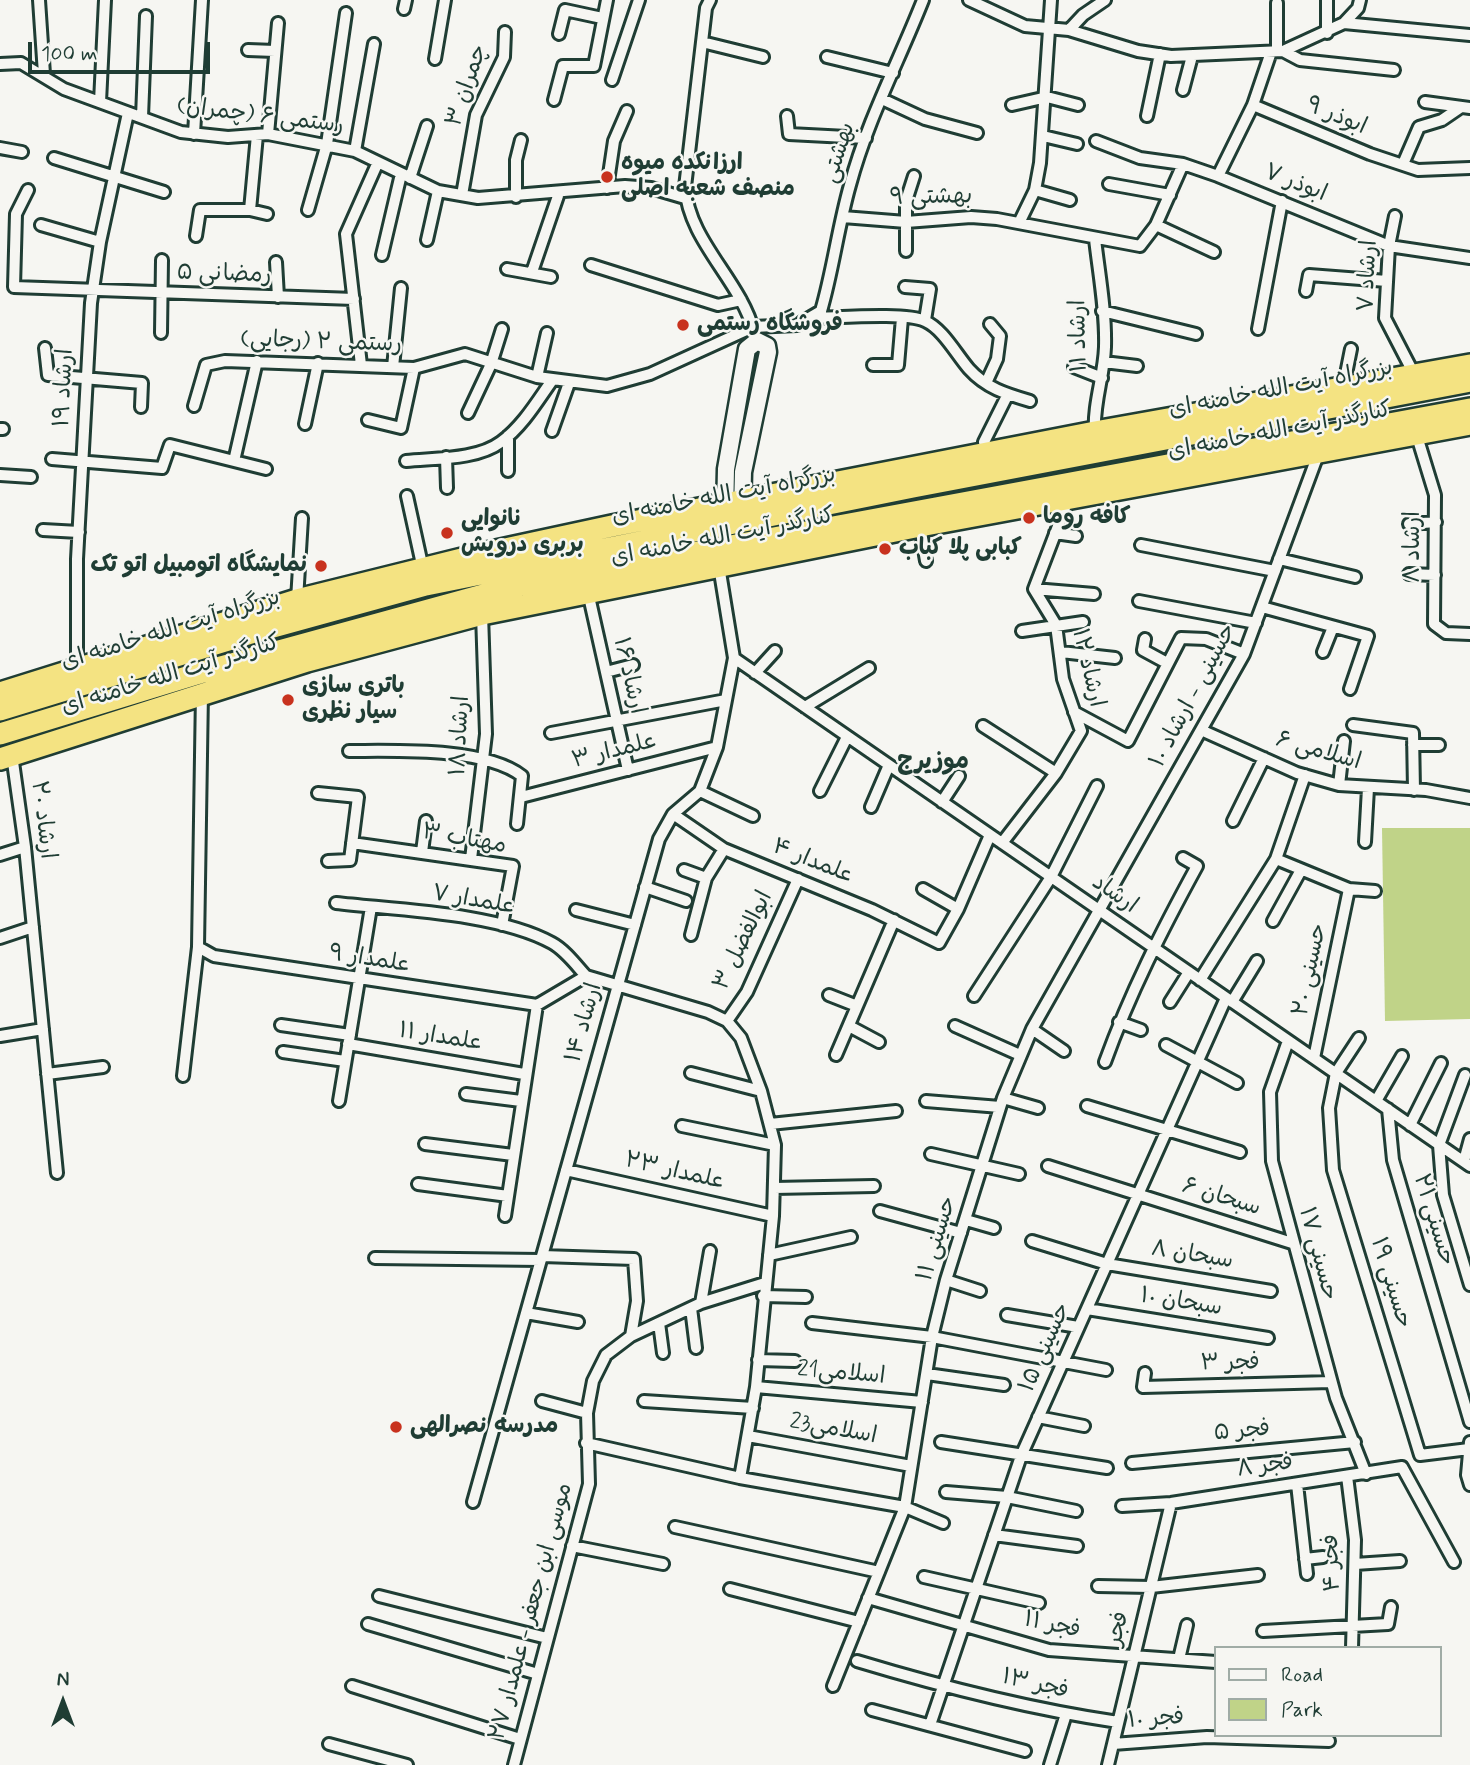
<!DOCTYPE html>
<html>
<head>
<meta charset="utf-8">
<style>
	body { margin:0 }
	#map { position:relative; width:1470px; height:1765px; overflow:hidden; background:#f6f6f2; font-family:Mynerve,sans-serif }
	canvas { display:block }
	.legend { position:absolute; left:1214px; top:1646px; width:228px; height:91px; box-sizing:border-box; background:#f6f6f2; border:2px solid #a0aca6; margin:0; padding:9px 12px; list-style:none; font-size:21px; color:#1f3d34 }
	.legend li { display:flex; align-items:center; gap:14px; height:35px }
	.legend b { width:35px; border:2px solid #a0aca6 }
	.north { position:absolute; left:28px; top:1667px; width:70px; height:70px; -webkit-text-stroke:5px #f6f6f2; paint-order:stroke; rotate:0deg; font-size:19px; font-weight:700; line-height:28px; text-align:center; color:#1f3d34 }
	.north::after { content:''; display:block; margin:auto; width:24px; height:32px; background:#1f3d34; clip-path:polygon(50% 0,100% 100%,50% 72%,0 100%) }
	.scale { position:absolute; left:28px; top:42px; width:182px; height:32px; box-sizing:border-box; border:4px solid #1f3d34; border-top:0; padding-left:9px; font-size:21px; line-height:24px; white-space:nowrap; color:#1f3d34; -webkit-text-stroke:5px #f6f6f2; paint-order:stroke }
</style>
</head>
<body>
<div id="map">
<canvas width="1470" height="1765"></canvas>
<ul class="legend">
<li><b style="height:9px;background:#f6f6f2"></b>Road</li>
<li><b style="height:19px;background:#c0d388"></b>Park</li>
</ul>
<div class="north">N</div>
<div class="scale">100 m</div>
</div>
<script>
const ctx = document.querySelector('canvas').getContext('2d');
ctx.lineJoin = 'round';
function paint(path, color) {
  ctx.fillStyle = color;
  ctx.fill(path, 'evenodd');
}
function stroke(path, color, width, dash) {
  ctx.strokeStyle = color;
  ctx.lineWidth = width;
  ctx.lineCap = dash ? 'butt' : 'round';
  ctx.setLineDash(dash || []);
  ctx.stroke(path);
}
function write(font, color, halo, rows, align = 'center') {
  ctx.font = font + ' Mynerve,"Playpen Sans Arabic",sans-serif';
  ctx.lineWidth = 5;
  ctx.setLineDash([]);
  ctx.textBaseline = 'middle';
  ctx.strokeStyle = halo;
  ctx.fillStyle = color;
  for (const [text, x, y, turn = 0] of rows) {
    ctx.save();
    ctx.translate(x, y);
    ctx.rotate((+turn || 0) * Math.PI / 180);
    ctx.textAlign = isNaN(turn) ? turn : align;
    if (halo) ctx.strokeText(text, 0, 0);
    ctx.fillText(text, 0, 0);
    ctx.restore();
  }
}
paint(new Path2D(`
	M1382 828H1470V1019L1385 1021Z`), '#c0d388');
const street = new Path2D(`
	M39 0 44 74
	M710 0 706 8 685 187C689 242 740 279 754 332
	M969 0 1025 26 1069 30 1138 51 1171 56 1283 51 1344 23 1358 8 1360 0
	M1277 3V51
	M404 9 406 0
	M1344 23 1470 35
	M1069 30 1083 15 1105 0
	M1327 33V0
	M559 34 565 10 602 18
	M702 42 763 57
	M248 50 275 51
	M1283 51 1300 60 1394 70
	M827 57 893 73
	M435 59 445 0
	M0 64 21 63 64 89 181 132 228 137 268 134 355 151 438 191 478 198 625 186 651 188 685 198
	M612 80 639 0
	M1183 90 1192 56
	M882 99 925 119 977 133
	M554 100 563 66H594L607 0
	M100 102 105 0
	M1425 102 1470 108
	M1012 105 1047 97 1078 105
	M1253 105 1370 154 1418 170 1470 168
	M787 116 789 134 866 138
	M1147 116 1160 54
	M142 117 146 16
	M194 134 202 0
	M268 134 278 23
	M1043 136 1077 144
	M1096 141 1140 158 1183 164 1218 176 1389 246 1470 258
	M0 148 22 152
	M355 151 374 44
	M54 158 164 192
	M1403 164 1419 127 1442 120 1461 107
	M1218 176 1253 105 1271 52
	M410 178 427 126
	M1109 184 1170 195
	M607 188 614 141 627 111
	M28 190 16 214 14 287 354 299
	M1035 190 1070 200
	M462 195 476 115 504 57 505 32
	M516 197V160L521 140
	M250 210 257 135
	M308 210 327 144 346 13
	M1395 216 1389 246 1385 318 1414 374
	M843 217 906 222 971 217 997 219 1140 246 1156 225 1183 164
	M1019 223 1035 190 1040 163 1051 0
	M41 225 100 242
	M1156 225 1214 252
	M196 236 200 210H250L267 214
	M427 240 438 191
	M906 251V201L914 176
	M382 255 401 174
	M276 262 278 297
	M591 265 718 305 741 300
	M507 269 551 277
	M532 272 559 193
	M905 287 930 289 925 320
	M1306 291 1309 275 1387 281
	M1102 311 1196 334
	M811 318C835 318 906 312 925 321 943 329 956 354 969 369 986 388 1006 394 1030 401
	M1258 329 1282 201
	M161 333 162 260
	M45 348 48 375 142 383 141 407
	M1104 362 1137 366
	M361 365 346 234 378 162
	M873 365H898L902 318
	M393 367 401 288
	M1074 367 1102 378
	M537 377 547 333
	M986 383 997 359 1000 336 990 324
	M1343 389 1351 349
	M194 406 206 365 225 361 414 368 465 354 537 377 607 386 650 374 753 327 797 325 821 311C833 270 838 227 850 185 867 121 899 61 923 0
	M468 413 491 364 502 329
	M368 420 401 428 414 368
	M305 424 318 363
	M0 429H3
	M552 431 569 383
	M1095 432C1093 404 1104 376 1105 347 1106 311 1099 274 1095 239
	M1416 433 1435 495 1434 624 1446 633 1470 634
	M508 436V471
	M986 454 984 442 1008 394
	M446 457 447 488
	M52 459 162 468 170 445 266 469
	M234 461 257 361
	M406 461C435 458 477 460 501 442 523 426 538 400 553 379
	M0 475 31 477
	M407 496 423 569
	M1409 524 1436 522
	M920 526 926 561
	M43 530 79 532
	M1055 533 1076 536
	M1141 545 1275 571
	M1279 559 1355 577
	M1409 574 1435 575
	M1034 589 1094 594
	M588 592 628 770
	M297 600 302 518
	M1139 601 1256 623
	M1262 607 1368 636 1350 689
	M1022 631 1083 622
	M1145 639 1143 650 1167 663
	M1061 652 1115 658
	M1323 652 1333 627
	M734 658 1470 1166
	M77 669V559L91 303 100 242 128 113
	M606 672 633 665
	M755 673 775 651
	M805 707 869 668
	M1074 712 1128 741 1181 638 1206 639 1244 654
	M1353 725 1413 733 1414 790
	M983 726 1056 773
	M1201 730 1297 773 1339 785 1426 790 1470 798
	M551 733 726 700
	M1413 745H1439
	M349 751C396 751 484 747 522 776L517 824
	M12 755 25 847 57 1173
	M1339 785 1344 741
	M700 791 753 816
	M820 791 847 737
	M318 793 358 797 350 860 328 861
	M521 797 717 747
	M942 802 959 776
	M871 807 889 765
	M673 814 724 849 872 910 939 943 958 909 990 835
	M1233 821 1264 758
	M1365 842 1368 788
	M352 843 513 866 502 925
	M1002 843 1056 773 1081 731 1063 679 1056 625 1034 589 1068 500
	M422 852 426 821
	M0 855 25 847
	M471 859 486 734 482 614
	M1276 859 1349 889 1375 891
	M684 870 706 878
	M645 887 686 901
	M923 889 958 909
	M336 903C398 910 498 913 552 943 565 950 576 965 586 976
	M576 910 635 925
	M1273 921 1301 870
	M691 935 706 878 724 849
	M0 938 33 927
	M198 947 214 956 537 1005
	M1200 980 1276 859 1305 775
	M829 995 857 1006
	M974 996 1051 877 1097 786
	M1170 1002 1189 972
	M1232 1002 1257 961
	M727 1021 747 992 798 879
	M1119 1022 1141 1030
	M281 1025 350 1035
	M849 1026 879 1042
	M955 1026 1020 1055
	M1032 1029 1064 1051
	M0 1036 43 1029
	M1359 1038 1336 1073 1329 1108 1333 1170 1420 1455 1469 1449
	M1288 1041 1270 1092 1272 1161 1336 1398 1366 1474
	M348 1044 524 1074
	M1166 1045 1237 1083
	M283 1052 345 1061
	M836 1055 894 920
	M1314 1058 1349 889
	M1105 1062C1130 993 1162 930 1197 866L1183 858
	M691 1073 761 1091
	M47 1074 103 1067
	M1465 1075 1439 1145 1443 1195 1470 1285
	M183 1076 198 947 202 692
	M466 1094 521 1101
	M1003 1098 1038 1108
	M339 1101 371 907
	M926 1101 1000 1107
	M1376 1101 1402 1056
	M1087 1106 1240 1152
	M1388 1109 1393 1160 1470 1422
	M770 1124 896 1111
	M1410 1125 1441 1063
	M682 1126 775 1145
	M425 1144 513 1155
	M931 1154 1019 1174
	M1464 1161 1470 1139
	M1048 1166 1292 1243
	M566 1170 773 1216
	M418 1184 508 1196
	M774 1188 874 1186
	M880 1211 961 1233
	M505 1216 537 1005 586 976 708 1012 727 1021 741 1038 761 1091 775 1145 773 1216 756 1387 740 1478
	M966 1220 994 1228
	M1032 1241 1107 1264 1271 1291
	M769 1255 851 1237
	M542 1256 634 1259 637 1301 631 1336
	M375 1258 541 1260
	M946 1280 980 1291
	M763 1296 806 1297
	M701 1303 710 1251
	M691 1308 696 1348
	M1087 1309 1268 1338
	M526 1313 578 1322
	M1007 1315 1078 1327
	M659 1323 663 1353
	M812 1323 932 1337 1106 1370
	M758 1360 795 1361
	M1145 1373 1143 1387 1331 1382
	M927 1374 1004 1385
	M756 1387 922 1402
	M542 1401 587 1413
	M644 1401 753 1408
	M1038 1417 1084 1426
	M748 1436 911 1466
	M941 1442 1107 1468
	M1470 1442 1467 1475 1470 1485
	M586 1443 740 1478 905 1507 943 1523
	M1132 1463 1355 1442
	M1347 1476 1355 1540 1352 1648
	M1297 1484 1307 1574
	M946 1492 1007 1497 1076 1511
	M473 1502 659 839 673 814 700 791 717 747 734 658 719 566
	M1122 1506 1171 1503 1402 1467 1454 1562
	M675 1527 879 1572
	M994 1535 1077 1546
	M572 1546 663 1564
	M1305 1559 1323 1557
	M1355 1564 1400 1561
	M924 1577 1039 1603
	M1098 1586 1151 1587 1258 1575
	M730 1589 859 1622
	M379 1596 547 1638
	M868 1598 1049 1650 1216 1662
	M368 1624 538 1674
	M1263 1631 1388 1624 1391 1607
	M1179 1659 1187 1625
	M857 1661C943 1687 1030 1709 1118 1722
	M352 1686 520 1739
	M833 1686 905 1507 932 1337 946 1280 1003 1098 1032 1029 1244 654 1319 452
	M872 1710 1025 1751
	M930 1725 1021 1456 1226 998
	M329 1744 407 1765
	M1113 1744 1207 1737 1329 1741
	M514 1765 589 1484 587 1413 593 1381 606 1355 631 1336 701 1303 765 1283
	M1050 1765 1066 1714
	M1108 1765 1171 1503`);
const secondary = new Path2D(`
	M725 514 726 469 747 349 757 341 767 346 768 352 743 472 742 511`);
const highway = new Path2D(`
	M0 693 297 600 482 554 612 526 1095 432 1470 365
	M0 710 248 634 426 585 913 487 1470 381
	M0 734 203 672 520 585 1470 409
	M0 759 307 661 482 614 920 526 1470 424`);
stroke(street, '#1f3d34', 16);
stroke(secondary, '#1f3d34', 21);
stroke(highway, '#1f3d34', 26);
stroke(street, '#f6f6f2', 10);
stroke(secondary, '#f6f6f2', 16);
stroke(highway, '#f4e382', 21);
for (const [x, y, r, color] of [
	[607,177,7,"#c8321e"],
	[683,325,7,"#c8321e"],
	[1029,518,7,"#c8321e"],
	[447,533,7,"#c8321e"],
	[885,549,7,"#c8321e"],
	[321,566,7,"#c8321e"],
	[288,700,7,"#c8321e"],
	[396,1427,7,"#c8321e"]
]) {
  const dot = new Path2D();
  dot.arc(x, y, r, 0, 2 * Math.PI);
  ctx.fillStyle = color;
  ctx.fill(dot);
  stroke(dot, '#f6f6f2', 2.5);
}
write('23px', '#1f3d34', '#f6f6f2', [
	["چمران ۳",468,86,-71],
	["رستمی ۶ (چمران)",260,117,7],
	["ابوذر ۹",1336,117,23],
	["بهشتی",840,153,-72],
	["ابوذر ۷",1295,184,22],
	["بهشتی ۹",931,198,-1],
	["رمضانی ۵",224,275,2],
	["ارشاد ۷",1369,276,-87],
	["ارشاد ۱۱",1080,336,-91],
	["رستمی ۲ (رجایی)",321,343,2],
	["ارشاد ۱۹",65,388,-87],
	["بزرگراه آیت الله خامنه ای",1281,390,-11],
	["کنارگذر آیت الله خامنه ای",1280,432,-11],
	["بزرگراه آیت الله خامنه ای",724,497,-11],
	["کنارگذر آیت الله خامنه ای",723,538,-11],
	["ارشاد ۸",1414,547,-90],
	["بزرگراه آیت الله خامنه ای",171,631,-17],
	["ارشاد ۱۲",1087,668,77],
	["کنارگذر آیت الله خامنه ای",171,676,-17],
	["ارشاد ۱۶",628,676,77],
	["حسینی - ارشاد ۱۰",1194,696,-62],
	["ارشاد ۱۸",461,736,-87],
	["علمدار ۳",614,752,-14],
	["اسلامی ۶",1318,752,16],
	["ارشاد ۲۰",42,820,83],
	["مهتاب ۳",464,840,10],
	["علمدار ۴",812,862,22],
	["ارشاد",1114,895,35],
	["علمدار ۷",473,901,10],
	["ابوالفضل ۳",744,941,-64],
	["علمدار ۹",369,960,9],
	["حسینی ۲۰",1311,970,-78],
	["ارشاد ۱۴",585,1023,-74],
	["علمدار ۱۱",440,1038,9],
	["علمدار ۲۳",674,1172,13],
	["سبحان ۶",1221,1198,17],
	["حسینی ۲۱",1433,1220,73],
	["حسینی ۱۱",938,1239,-73],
	["حسینی ۱۷",1317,1254,75],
	["سبحان ۸",1192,1256,9],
	["حسینی ۱۹",1390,1283,73],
	["سبحان ۱۰",1181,1303,9],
	["حسینی ۱۵",1046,1348,-66],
	["فجر ۳",1230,1364,-1],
	["اسلامی21",841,1374,5],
	["اسلامی23",833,1430,10],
	["فجر ۵",1242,1432,-5],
	["فجر ۸",1265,1467,-8],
	["فجر ۴",1333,1563,-92],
	["موسی ابن جعفر - علمدار ۲۷",532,1612,-75],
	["فجر ۱۱",1052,1626,12],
	["فجر",1119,1629,-76],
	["فجر ۱۳",1035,1685,13],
	["فجر ۱۰",1156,1720,-4]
]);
write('bold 23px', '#1f3d34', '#f6f6f2', [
	["ارزانکده میوه",621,164],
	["منصف شعبه اصلی",621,190],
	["فروشگاه رستمی",697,325],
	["کافه روما",1043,518],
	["نانوایی",461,520],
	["بربری درویش",461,546],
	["کبابی پلا کباب",899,549],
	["نمایشگاه اتومبیل اتو تک",307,566,"right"],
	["باتری سازی",302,687],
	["سیار نظری",302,713],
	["مدرسه نصرالهی",410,1427]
], 'left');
write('bold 24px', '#1f3d34', '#f6f6f2', [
	["موزیرج",933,763]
]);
</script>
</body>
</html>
